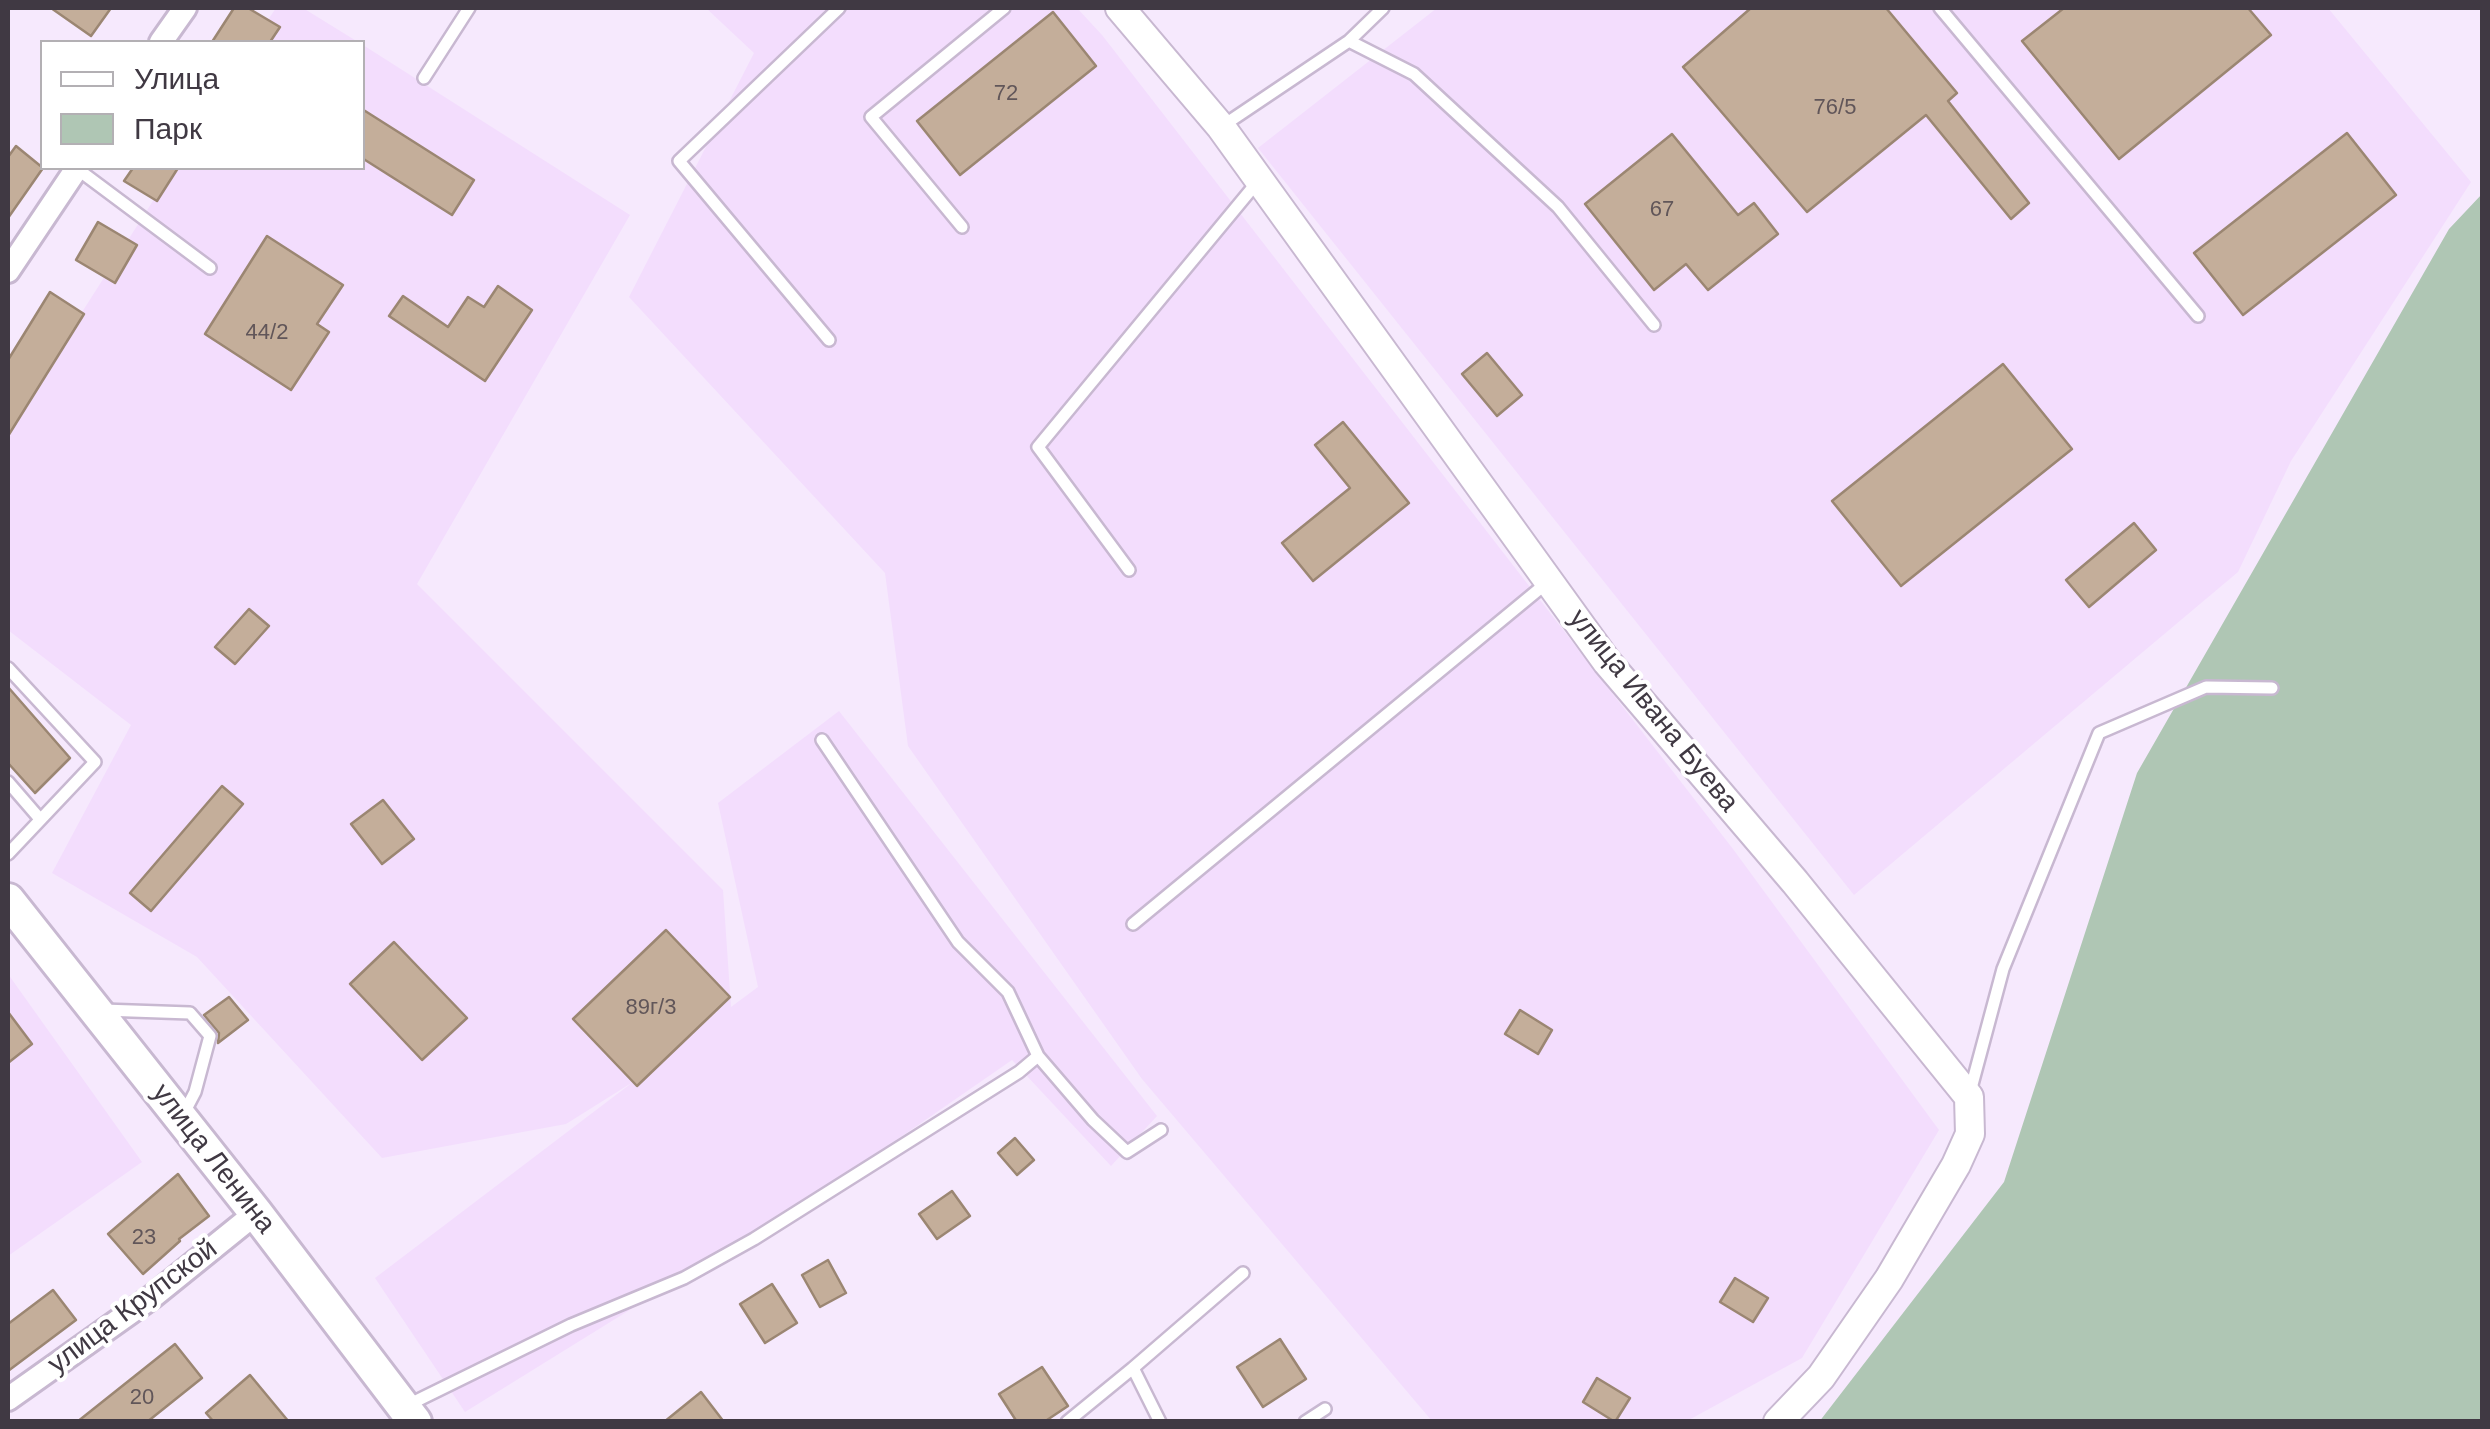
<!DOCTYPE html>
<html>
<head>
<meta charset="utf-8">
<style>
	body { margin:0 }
	#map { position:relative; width:2490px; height:1429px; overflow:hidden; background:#f6e9fd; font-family:Arial,sans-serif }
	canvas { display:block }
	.frame { position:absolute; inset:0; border:10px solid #403943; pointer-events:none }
	.legend { position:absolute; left:40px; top:40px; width:325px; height:130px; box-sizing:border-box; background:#fff; border:2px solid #b3b0b4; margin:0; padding:12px 18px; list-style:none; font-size:30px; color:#403943 }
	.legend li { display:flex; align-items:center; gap:20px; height:50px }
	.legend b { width:50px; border:2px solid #b3b0b4 }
</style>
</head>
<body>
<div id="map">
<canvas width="2490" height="1429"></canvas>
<div class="frame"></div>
<ul class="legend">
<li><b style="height:12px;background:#fff"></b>Улица</li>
<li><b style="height:28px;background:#afc6b4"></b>Парк</li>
</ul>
</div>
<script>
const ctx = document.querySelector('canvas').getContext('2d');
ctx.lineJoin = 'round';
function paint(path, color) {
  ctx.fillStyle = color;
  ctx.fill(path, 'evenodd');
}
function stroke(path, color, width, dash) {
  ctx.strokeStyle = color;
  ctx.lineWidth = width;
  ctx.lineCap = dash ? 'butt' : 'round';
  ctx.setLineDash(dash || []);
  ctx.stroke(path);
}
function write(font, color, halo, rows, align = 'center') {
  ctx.font = font + ' Arial,sans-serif';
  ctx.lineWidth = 8;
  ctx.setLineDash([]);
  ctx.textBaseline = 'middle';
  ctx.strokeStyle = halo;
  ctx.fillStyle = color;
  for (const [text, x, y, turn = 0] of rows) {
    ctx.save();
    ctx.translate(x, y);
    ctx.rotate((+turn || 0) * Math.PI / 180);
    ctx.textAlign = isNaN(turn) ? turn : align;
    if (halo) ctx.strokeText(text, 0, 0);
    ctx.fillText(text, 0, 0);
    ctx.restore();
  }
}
paint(new Path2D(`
	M276 8H303L358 42H253Z
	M706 8H1077L1102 35 1733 849 1939 1130 1802 1358 1687 1421H1432L1142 1079 908 746 885 573 629 297 754 53Z
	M1437 8H2328L2471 182 2291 461 2238 572 1854 895 1258 148Z
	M363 45 630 215 417 584 723 890 731 1007 758 987 718 803 839 711 1157 1116 1111 1166 1012 1060 833 1184 465 1412 375 1278 633 1082 566 1124 382 1158 197 957 52 873 131 725 8 630V428L174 168H362Z
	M8 974 142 1162 8 1256Z`), '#f3ddfd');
paint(new Path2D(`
	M2482 194V1421L1819 1422 2004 1182 2137 773 2449 229Z`), '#afc6b4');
const building = new Path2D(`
	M51 8H111L91 36Z
	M234 8H248L280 27 270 42H212Z
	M1751 8H1886L1957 93 1948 101 2029 203 2011 219 1926 115 1807 212 1683 67Z
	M2064 8H2248L2271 35 2119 159 2022 41Z
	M1053 12 1096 66 960 175 917 121Z
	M362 109 474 180 452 215 362 158Z
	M2347 133 2396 195 2243 315 2194 253Z
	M1672 134 1738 215 1754 203 1778 234 1708 290 1686 264 1654 290 1585 204Z
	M16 146 43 168 8 218V157Z
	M133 168H178L157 201 124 181Z
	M98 222 137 245 115 283 76 260Z
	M267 236 343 285 317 324 329 332 291 390 205 334Z
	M498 286 532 310 485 381 389 316 403 296 448 327 468 297 484 307Z
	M50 292 84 314 8 436V360Z
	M1487 353 1522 395 1497 416 1462 374Z
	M2003 364 2072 449 1901 586 1832 501Z
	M1343 422 1409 503 1313 581 1282 543 1350 488 1315 445Z
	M2134 523 2156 550 2089 607 2066 580Z
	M249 609 269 626 235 664 215 647Z
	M8 687 70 758 35 793 8 763Z
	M222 786 243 804 151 911 130 893Z
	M383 800 414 839 382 864 351 824Z
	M666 930 730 997 637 1086 573 1019Z
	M394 942 467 1018 422 1060 350 984Z
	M229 997 248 1020 218 1043 219 1033 204 1015Z
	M1520 1010 1552 1030 1538 1054 1505 1034Z
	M8 1012 32 1044 8 1063Z
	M1015 1138 1034 1160 1017 1175 998 1153Z
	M178 1174 209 1216 179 1239 180 1241 143 1274 108 1234Z
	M952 1191 970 1216 937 1239 919 1214Z
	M828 1260 846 1293 820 1307 802 1275Z
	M1735 1278 1768 1298 1753 1322 1720 1302Z
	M772 1284 797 1323 765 1343 740 1304Z
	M53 1290 76 1320 8 1371V1324Z
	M1280 1339 1306 1379 1263 1407 1237 1367Z
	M175 1344 202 1378 147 1422H77Z
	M1042 1367 1068 1406 1044 1422H1017L999 1394Z
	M250 1375 289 1422H214L206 1413Z
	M1597 1378 1630 1398 1615 1422 1583 1402Z
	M701 1392 724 1422H664Z`);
paint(building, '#c4ae9a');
stroke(building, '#9b8672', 2.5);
const service = new Path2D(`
	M1940 8 2198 316
	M1349 41 1383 8
	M424 78 469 8
	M1221 127 1349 41 1414 74 1558 207 1654 325
	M76 168 210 268
	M962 227 871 117 1004 8
	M829 340 679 161 839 8
	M1129 570 1038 447 1259 180
	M8 668 95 762 8 854
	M822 740 958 942 1008 992 1038 1056
	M8 782 40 819
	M1133 924 1549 581
	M103 1010 190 1013 210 1036 195 1092 183 1115
	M1970 1092 2003 969 2099 733 2206 687 2272 688
	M1133 1368 1243 1273
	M408 1405 571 1325 684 1278 754 1239 1019 1072 1038 1056 1093 1120 1127 1152 1161 1130
	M1067 1422 1133 1368 1160 1422
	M1305 1422 1325 1409`);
const minor = new Path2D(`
	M161 42 185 8
	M8 271 77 168
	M8 1399 152 1297 256 1213`);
const tertiary = new Path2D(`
	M1120 8 1221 127 1607 662 1795 882 1969 1097 1970 1134 1956 1165 1889 1279 1821 1377 1778 1422`);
const secondary = new Path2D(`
	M8 900 256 1213 415 1422`);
stroke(service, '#c8b8d1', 16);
stroke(minor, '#c8b8d1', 28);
stroke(tertiary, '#c8b8d1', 32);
stroke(secondary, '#c8b8d1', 38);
stroke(service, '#fff', 11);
stroke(minor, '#fff', 22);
stroke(tertiary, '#fff', 28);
stroke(secondary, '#fff', 32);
write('22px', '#615659', null, [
	["72",1006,94],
	["76/5",1835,108],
	["67",1662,210],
	["44/2",267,333],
	["89г/3",651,1008],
	["23",144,1238],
	["20",142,1398]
]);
write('28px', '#403943', '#fff', [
	["улица Ивана Буева",1653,711,51],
	["улица Ленина",213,1159,52],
	["улица Крупской",133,1307,-37]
]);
</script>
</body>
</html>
